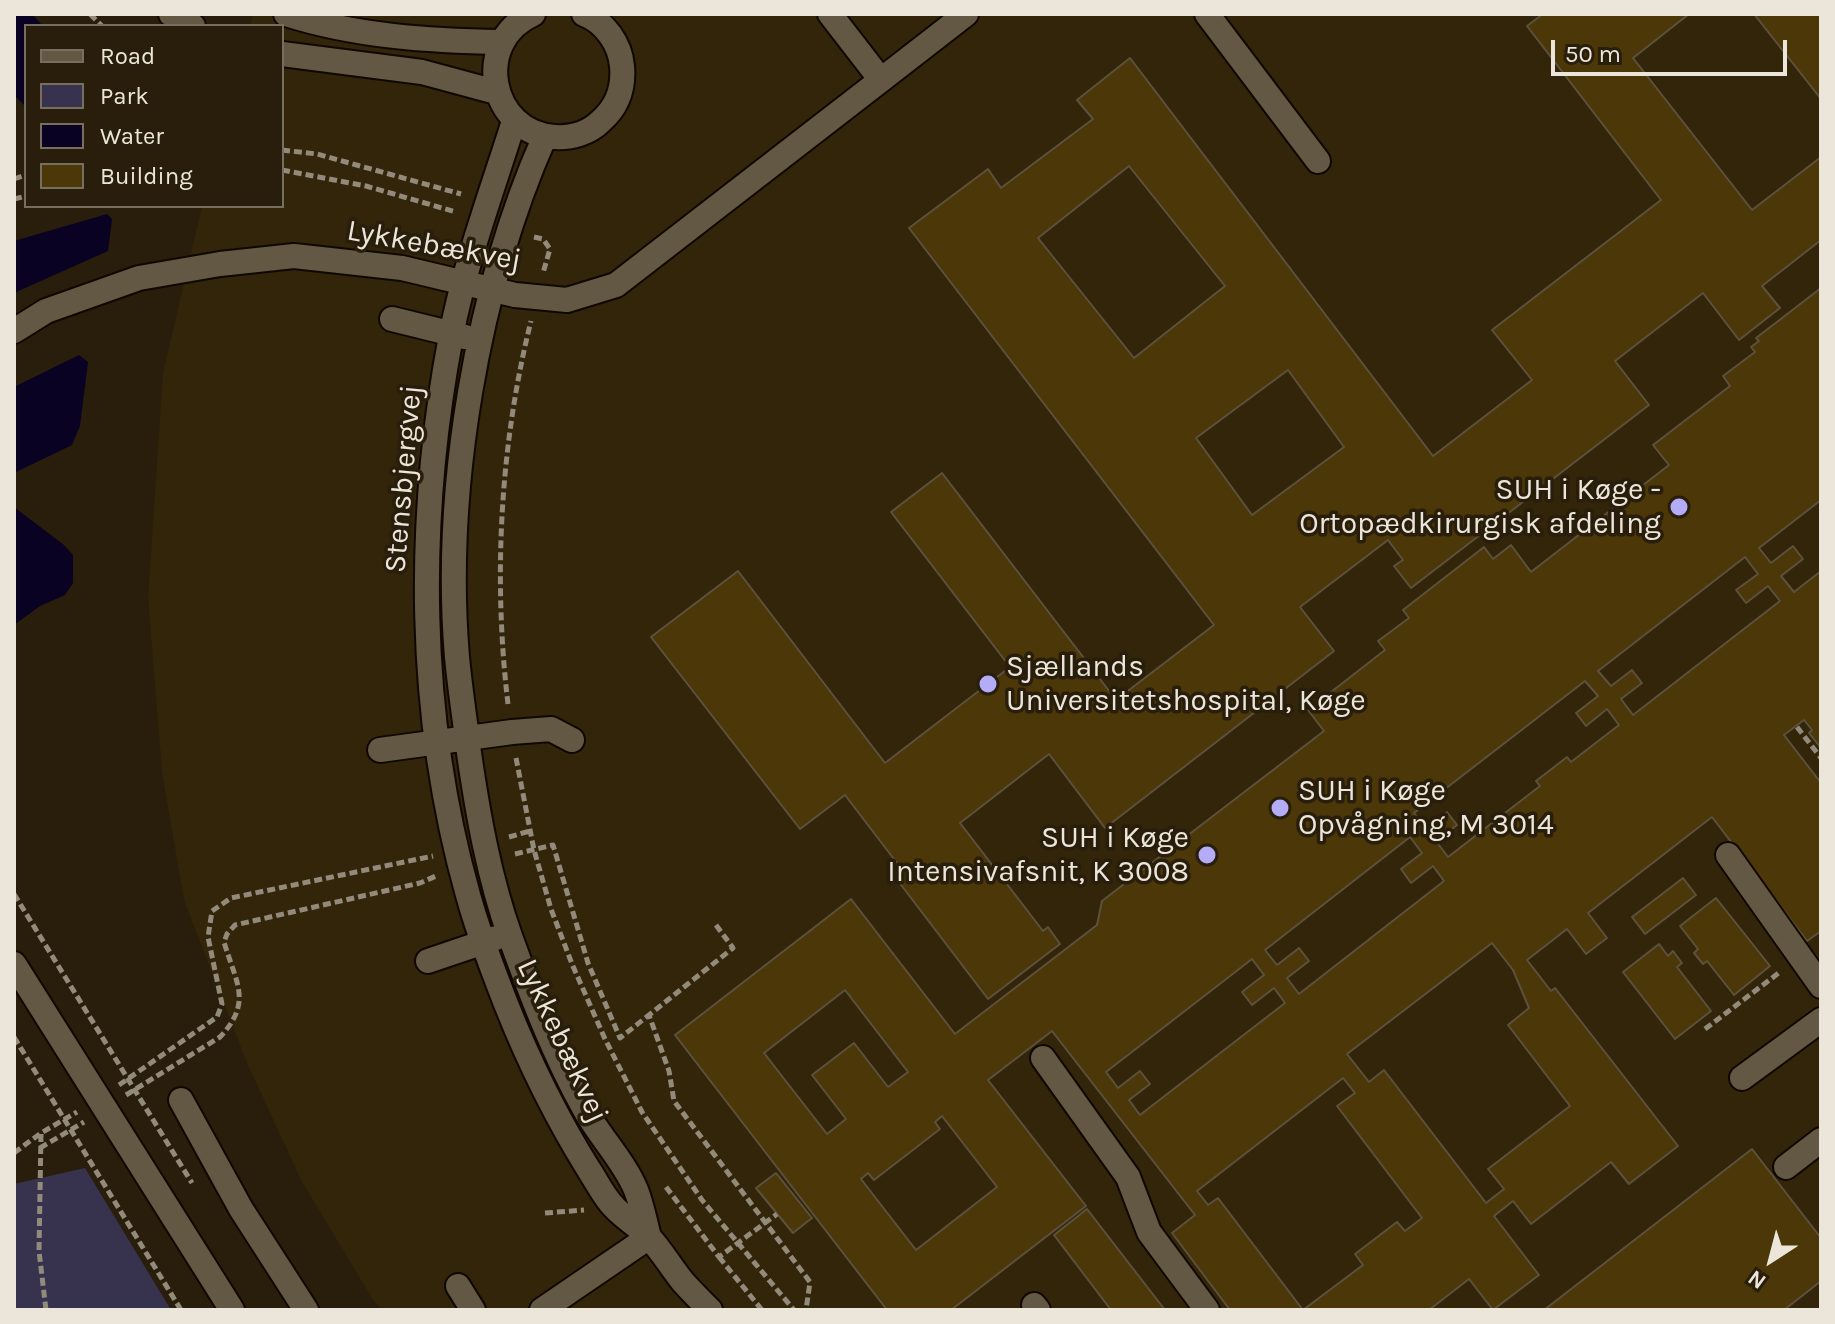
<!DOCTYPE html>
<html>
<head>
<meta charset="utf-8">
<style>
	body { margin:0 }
	#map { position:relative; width:1835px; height:1324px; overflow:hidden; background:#281e0b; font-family:Karla,sans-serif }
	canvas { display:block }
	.frame { position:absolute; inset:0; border:16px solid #ece6da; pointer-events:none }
	.legend { position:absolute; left:24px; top:24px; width:260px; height:184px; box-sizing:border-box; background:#281e0b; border:2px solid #766e5e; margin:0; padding:10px 14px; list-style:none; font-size:24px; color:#ece6da }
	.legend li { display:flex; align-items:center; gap:16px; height:40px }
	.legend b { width:40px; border:2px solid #766e5e }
	.north { position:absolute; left:1731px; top:1220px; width:80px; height:80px; -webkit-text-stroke:6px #281e0b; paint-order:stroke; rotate:216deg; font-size:22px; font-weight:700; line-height:32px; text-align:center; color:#ece6da }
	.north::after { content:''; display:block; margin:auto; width:28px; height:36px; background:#ece6da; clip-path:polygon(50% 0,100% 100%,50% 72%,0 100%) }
	.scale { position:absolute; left:1551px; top:40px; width:236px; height:36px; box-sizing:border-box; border:4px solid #ece6da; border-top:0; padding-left:10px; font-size:24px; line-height:28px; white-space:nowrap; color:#ece6da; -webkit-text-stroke:6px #281e0b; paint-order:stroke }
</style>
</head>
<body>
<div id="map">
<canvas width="1835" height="1324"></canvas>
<div class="frame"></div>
<ul class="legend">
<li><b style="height:10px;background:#635843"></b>Road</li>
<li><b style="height:22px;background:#37334f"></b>Park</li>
<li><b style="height:22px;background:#0a0222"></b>Water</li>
<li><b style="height:22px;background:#4c3709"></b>Building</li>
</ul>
<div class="north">N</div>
<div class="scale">50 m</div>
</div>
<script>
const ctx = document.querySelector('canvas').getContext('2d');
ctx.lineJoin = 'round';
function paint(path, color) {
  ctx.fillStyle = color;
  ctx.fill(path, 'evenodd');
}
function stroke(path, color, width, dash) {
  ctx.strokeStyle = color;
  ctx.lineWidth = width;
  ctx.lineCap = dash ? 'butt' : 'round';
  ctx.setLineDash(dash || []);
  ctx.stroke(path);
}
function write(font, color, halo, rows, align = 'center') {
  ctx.font = font + ' Karla,sans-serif';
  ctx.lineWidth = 7;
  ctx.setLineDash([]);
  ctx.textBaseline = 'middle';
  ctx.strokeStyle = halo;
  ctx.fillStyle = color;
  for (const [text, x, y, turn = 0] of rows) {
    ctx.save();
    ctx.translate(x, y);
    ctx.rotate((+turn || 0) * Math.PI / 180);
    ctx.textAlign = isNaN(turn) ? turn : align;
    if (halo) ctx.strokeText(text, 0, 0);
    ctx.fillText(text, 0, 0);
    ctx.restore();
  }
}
paint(new Path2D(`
	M253 14H1821V1310H382L373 1300 301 1180 247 1063 184 900 162 772 148 597 163 373 202 206H282V26H250Z`), '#32250a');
paint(new Path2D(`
	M85 1168 171 1310H14V1184Z`), '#37334f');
paint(new Path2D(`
	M14 14H32L43 26H26V107L14 95Z
	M107 214 112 219 108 251 14 293V241Z
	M79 355 88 362 80 426 72 445 14 473V387Z
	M14 507 64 545 73 555V583L65 595 40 606 14 625Z`), '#0a0222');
const building = new Path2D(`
	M1543 14H1689L1633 58 1752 210 1821 157V240L1762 286 1780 308 1739 340 1703 293 1615 361 1649 405 1411 588 1394 566 1403 560 1388 540 1300 607 1334 651 1105 828 1049 754 960 823 1043 931 1048 927 1060 944 988 999 892 873 900 867 845 795 800 829 651 637 738 571 885 763 1010 667 891 512 942 473 1116 700 1214 625 909 228 988 169 1001 188 1093 119 1077 100 1130 58 1433 456 1532 380 1492 330 1661 200 1527 26ZM1129 166 1225 286 1134 358 1038 238ZM1288 370 1344 447 1252 515 1196 438Z
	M1754 14H1821V99Z
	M1821 288V500L1759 548 1771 563 1793 546 1803 559 1781 576 1794 592 1821 571V748L1809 733 1812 730 1804 720 1784 735 1821 783V931L1807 941 1712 817 1588 913 1607 938 1586 954 1567 929 1527 960 1551 991 1555 988 1678 1146 1629 1184 1611 1162 1531 1224 1513 1201 1494 1216 1539 1275 1493 1310 1469 1279 1429 1310H1230L1172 1233 1195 1215 1052 1031 988 1080 1086 1206 951 1310H887L675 1035 851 899 955 1034 1097 925 1102 901 1324 731 1308 710 1385 650 1378 641 1409 618 1403 610 1484 547 1493 559 1511 545 1531 572 1669 465 1653 445 1730 386 1723 376 1755 352 1751 347 1759 341 1756 338ZM1745 557 1758 574 1736 590 1746 603 1768 586 1780 601 1633 715 1621 699 1642 683 1632 670 1611 686 1598 671ZM1585 681 1598 696 1576 713 1586 726 1607 709 1619 725 1571 762 1567 757 1536 781 1540 786 1448 857 1436 841 1457 825 1447 812 1426 828 1414 813ZM1410 837 1422 853 1401 869 1411 883 1433 866 1444 881 1299 994 1287 978 1309 961 1299 948 1277 965 1265 950ZM1492 943 1513 970 1529 1008 1508 1025 1570 1106 1488 1169 1504 1189 1486 1203 1384 1070 1369 1082 1347 1054ZM1252 959 1264 975 1242 992 1252 1005 1274 988 1285 1003 1140 1115 1129 1100 1150 1084 1140 1071 1118 1088 1106 1072ZM845 990 908 1072 888 1087 854 1043 812 1075 846 1119 827 1134 764 1053ZM1343 1078 1355 1093 1337 1106 1422 1218 1405 1231 1397 1222 1355 1254 1363 1265 1303 1310 1218 1198 1208 1205 1197 1191ZM942 1116 997 1187 916 1250 861 1179 868 1173 874 1180 940 1129 935 1122Z
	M1683 878 1696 895 1645 934 1632 917Z
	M1716 898 1770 966 1734 995 1707 961 1703 964 1694 953 1698 949 1680 926Z
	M1659 944 1668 956 1673 951 1682 963 1677 967 1711 1011 1675 1039 1623 972Z
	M1752 1149 1821 1238V1281L1784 1310H1544Z
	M776 1173 812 1218 793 1233 756 1188Z
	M1087 1209 1165 1310H1111L1054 1235Z`);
paint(building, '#4c3709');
stroke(building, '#5c513d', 2);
const minor = new Path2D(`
	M171 14 193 26
	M286 14C355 36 430 41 501 42
	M533 14C472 41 489 133 555 137 572 138 589 133 601 121 617 107 624 88 622 66 620 44 605 22 584 14
	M1207 14 1318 161
	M282 54 422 72 496 92
	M881 80 966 14
	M514 121C492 191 465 263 451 336 416 520 417 714 468 895 478 932 492 968 506 1004 529 1062 556 1117 589 1170 597 1182 604 1197 614 1207 624 1218 638 1226 648 1236 661 1250 671 1267 683 1282 692 1292 701 1301 710 1310
	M545 136C477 289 443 490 457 657 460 689 465 721 469 753 478 815 489 877 510 936 531 994 554 1054 584 1108 599 1136 624 1161 636 1190 642 1205 645 1222 649 1237
	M392 319 465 337
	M14 331 46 311 139 278 220 264 294 256 402 268 515 295 567 300 616 285 881 80 830 14
	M380 750 512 732 551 729 572 740
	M1728 855 1821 986
	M428 961 496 938
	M14 964 232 1310
	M1043 1058 1128 1177 1149 1232 1207 1310
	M1742 1078 1821 1020
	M181 1100 241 1209 306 1310
	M1786 1167 1821 1140
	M458 1286 473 1310
	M1034 1305 1038 1310
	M542 1310 649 1237`);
stroke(minor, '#100800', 28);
stroke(new Path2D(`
	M90 14 102 26
	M282 150 317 154 461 194
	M282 170 366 186 456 212
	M14 179 26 175
	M14 199 26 196
	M534 237 543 239 550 249 543 273
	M508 704C493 579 500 444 531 321
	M1797 727 1821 758
	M516 758 534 850 551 909 572 964 605 1039 642 1112 702 1200 794 1310
	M509 837 530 831
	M515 854 553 845 588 963 620 1038 649 1015
	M14 894 192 1183
	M716 925 733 948 649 1015 669 1071 674 1101 810 1282 806 1310
	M1705 1029 1780 972
	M14 1037 181 1310
	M119 1085 217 1017 222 1004 208 937 212 911 231 898 433 856
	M126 1095 220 1037C253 1002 236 983 224 942L227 934 235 925 420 883 436 876
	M41 1134 39 1251 46 1310
	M40 1148 84 1122
	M14 1153 41 1133 77 1112
	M666 1187 719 1257 777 1214
	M545 1213 584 1210
	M719 1257 762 1310`), '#928a7a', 5, [8, 4]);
stroke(minor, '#635843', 24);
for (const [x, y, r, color] of [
	[1679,507,10,"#b5acf8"],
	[988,684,10,"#b5acf8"],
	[1280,808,10,"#b5acf8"],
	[1207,855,10,"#b5acf8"]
]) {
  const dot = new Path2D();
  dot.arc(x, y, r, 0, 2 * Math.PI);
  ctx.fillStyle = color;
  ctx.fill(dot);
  stroke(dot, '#281e0b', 3);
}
write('30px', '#ece6da', '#281e0b', [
	["Lykkebækvej",434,246,10],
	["Stensbjergvej",404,479,-85],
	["Lykkebækvej",562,1041,65]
]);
write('30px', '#ece6da', '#281e0b', [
	["SUH i Køge -",1661,490],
	["Ortopædkirurgisk afdeling",1661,524],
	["Sjællands",1006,667,"left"],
	["Universitetshospital, Køge",1006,701,"left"],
	["SUH i Køge",1298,791,"left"],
	["Opvågning, M 3014",1298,825,"left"],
	["SUH i Køge",1189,838],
	["Intensivafsnit, K 3008",1189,872]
], 'right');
</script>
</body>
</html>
